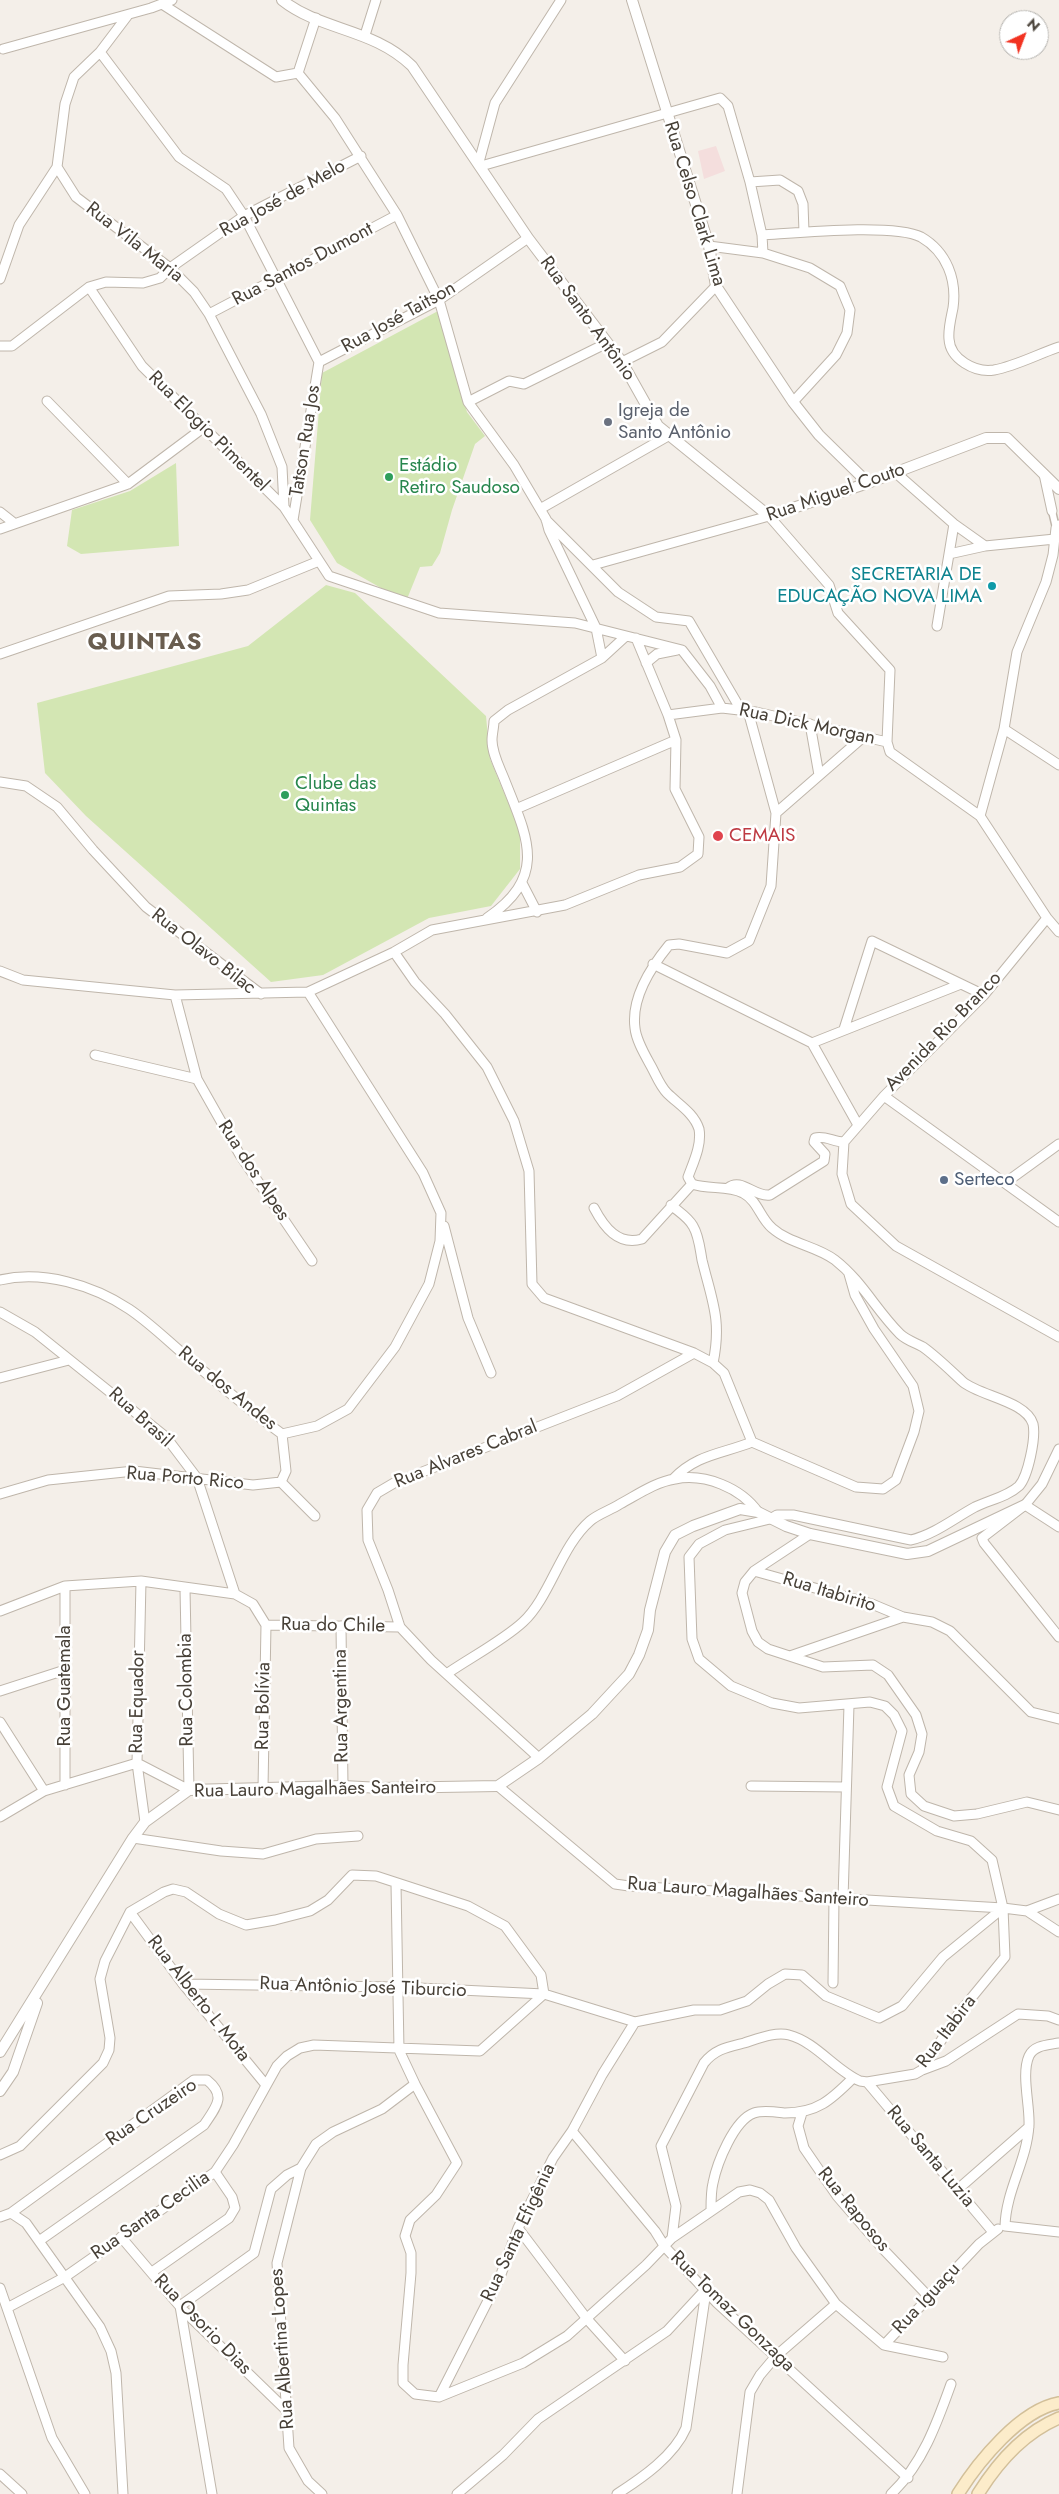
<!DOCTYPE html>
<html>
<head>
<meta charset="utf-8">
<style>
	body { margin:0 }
	#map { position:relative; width:1059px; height:2494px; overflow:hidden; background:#f4efe9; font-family:Jost,sans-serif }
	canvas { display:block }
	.north { position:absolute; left:999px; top:10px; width:50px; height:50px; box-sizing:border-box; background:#fff; border:1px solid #b5b3af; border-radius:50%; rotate:43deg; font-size:14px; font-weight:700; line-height:20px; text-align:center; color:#474037 }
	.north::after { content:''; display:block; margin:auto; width:18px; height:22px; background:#f23221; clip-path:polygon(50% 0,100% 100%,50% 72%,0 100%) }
</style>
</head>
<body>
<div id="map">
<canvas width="1059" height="2494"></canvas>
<div class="north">N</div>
</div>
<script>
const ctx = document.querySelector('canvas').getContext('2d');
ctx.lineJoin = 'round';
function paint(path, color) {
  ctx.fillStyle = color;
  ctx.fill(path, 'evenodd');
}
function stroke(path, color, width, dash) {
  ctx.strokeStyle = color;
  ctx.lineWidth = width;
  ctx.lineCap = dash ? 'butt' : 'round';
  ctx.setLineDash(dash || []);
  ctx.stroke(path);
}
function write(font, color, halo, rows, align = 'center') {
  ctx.font = font + ' Jost,sans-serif';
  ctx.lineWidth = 5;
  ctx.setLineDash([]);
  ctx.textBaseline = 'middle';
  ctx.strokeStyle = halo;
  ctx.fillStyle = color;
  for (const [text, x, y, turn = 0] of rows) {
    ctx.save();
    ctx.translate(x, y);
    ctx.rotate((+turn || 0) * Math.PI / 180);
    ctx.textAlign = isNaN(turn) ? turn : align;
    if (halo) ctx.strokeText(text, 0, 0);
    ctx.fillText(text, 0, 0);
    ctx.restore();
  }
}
paint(new Path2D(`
	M716 146 725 171 704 179 698 151Z`), '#f4dedd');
paint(new Path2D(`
	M438 311 467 412 485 436 475 444 452 510 440 553 432 566 420 567 407 599 381 588 337 563 310 520 322 373Z
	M176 463 179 546 81 554 67 546 72 510 130 491Z
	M326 585 355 593 486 716 490 759 520 831V869L491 906 429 918 323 975 271 982 86 816 45 773 37 703 248 646Z`), '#d3e6b3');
const pedestrian = new Path2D(`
	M1052 511 1056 528`);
const minor = new Path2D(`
	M162 4 276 77 298 73 335 118 397 215 439 300 468 402 514 465 546 519 549 530 596 628 602 658
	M128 15 100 52 74 77 65 104 57 167 76 197 170 268 194 292 209 314 261 414 282 467 284 507
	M365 35 376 0
	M3 49 151 8 172 0
	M100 52 179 157 226 189 244 216 319 362
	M298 73 316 18
	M479 162 495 103 561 0
	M481 166 720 98 728 106 750 182 762 235
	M750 182 780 180 798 191 803 204 804 232
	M709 246 763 253 810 268 840 286 850 310 847 333 836 355 793 402
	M763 253 762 235C795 233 894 223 921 237 947 252 957 280 953 308 951 318 948 329 949 339 950 359 975 373 994 370 1016 366 1038 354 1059 347
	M0 279 19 225 57 167
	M89 287 142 366 284 507 329 576 439 613 575 623 682 650 710 686 722 708
	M209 314 397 215
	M0 346H12L89 287 106 282 143 283 160 278 170 268 244 216 361 156
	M319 362 439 300 528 238
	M622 362 662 342 716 286
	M47 401 128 484
	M468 402 509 381 524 384 607 343
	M896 473 954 524 985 546 1055 539
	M1044 474 1052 511
	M540 509 668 436
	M0 512 14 523
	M293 520 319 362
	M546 520 618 592 656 617 689 621 741 710
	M0 529 128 484 203 428
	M949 554 985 546
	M593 565 769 516 829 585 838 613 890 670 887 742 890 752 980 816 1047 918 1059 932
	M937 626 954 524
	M0 654 169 596 221 594 248 590 319 561
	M646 663 657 654 677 650
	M668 715 722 708 756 712 887 742
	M810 724 819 775
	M1004 729 1059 765
	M0 782 26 786 57 807 93 850 146 907 261 994
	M516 809 676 740
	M776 813 862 738
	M980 816 1004 729 1017 652 1046 582 1053 555 1056 528 1059 525
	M522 883 537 912
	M487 918C548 876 528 839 505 781 500 768 492 754 492 740 492 734 494 727 494 721L508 710 602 658 626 636
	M1047 918 984 995 884 1096 844 1142 842 1174 851 1204 896 1246 1059 1337
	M394 952 415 982 445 1014 487 1067 514 1121 529 1171 532 1284 544 1298 694 1353 713 1363 724 1373 752 1442C722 1454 697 1454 673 1479
	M653 964 812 1043 858 1125
	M0 971 23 980 175 995 308 992 394 952 432 930 565 905 639 875 680 867 698 854 699 837 675 789 676 740 668 715 636 638
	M175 995 197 1079 240 1155 312 1261
	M844 1029 872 941 984 995
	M812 1043 961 984
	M95 1055 197 1079
	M884 1096 1059 1222
	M1005 1183 1059 1144
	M728 1188C741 1177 754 1197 770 1195L824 1161 825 1154 814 1142 815 1138C824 1135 834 1142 844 1142
	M671 1205C679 1212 688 1217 693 1226 699 1236 700 1249 702 1260 712 1301 722 1320 713 1363
	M594 1208C604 1227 618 1246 642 1239L692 1184
	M444 1226 468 1318 491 1373
	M0 1280C43 1270 93 1285 129 1309 150 1323 169 1342 188 1358 219 1384 249 1410 282 1434L317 1426 348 1409 395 1347 429 1284 440 1241 441 1213 423 1173 308 992
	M0 1312 35 1332 166 1437 197 1478 235 1594
	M0 1378 69 1360
	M752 1442 856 1487 883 1489 896 1480 914 1432 919 1411 913 1386 874 1329 855 1295 849 1274
	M1059 1449 1042 1484 1025 1505 982 1538 984 1543 1059 1637
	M281 1482 315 1516
	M0 1494 48 1480 134 1471 253 1485 281 1482 286 1471 282 1434
	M1025 1505 1059 1527
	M810 1534 754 1571 745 1582 742 1593 752 1631 758 1642 768 1649 823 1667 873 1665 888 1675 916 1715 922 1734 919 1752 909 1775 911 1794 924 1806 954 1816 977 1814 1027 1802 1059 1810
	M754 1571 872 1604 903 1617
	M141 1581 137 1763 145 1822
	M0 1611 65 1586 141 1581 235 1594 253 1604 266 1625 263 1788
	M266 1625 400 1627
	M341 1626 343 1786
	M790 1656 903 1617 932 1622 950 1631 1031 1712 1059 1719
	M448 1673C470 1658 505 1639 523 1622 550 1597 561 1546 590 1521 598 1514 611 1510 620 1504 637 1495 655 1482 675 1479 705 1473 741 1488 758 1512
	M0 1691 65 1670
	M0 1722 44 1791
	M539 1758 431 1660 400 1627 388 1590 368 1540 367 1510 377 1493 394 1483 617 1396 694 1353
	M137 1763 189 1790 185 1589
	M65 1785V1586
	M498 1786 615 1884 629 1886 1003 1908 1027 1911 1059 1899
	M751 1786 846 1787
	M0 1817 44 1791 137 1763
	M133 1838 221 1851 263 1854 316 1839 358 1836
	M843 1899 849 1705
	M1027 1911 1059 1932
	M130 1912 183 1984 266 2085
	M833 1983 834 1898
	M183 1984 398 1987 544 1994 635 2022 694 2010H720L747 2001 768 1984 785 1974 802 1975 826 1996 879 2018 902 2006 943 1957 1003 1908
	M922 2070 946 2061 1018 2014 1048 2016 1059 2020
	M867 2082 993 2232
	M415 2084 457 2163 436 2195 410 2220 405 2236 411 2253V2273L403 2365V2383L415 2394 439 2397 523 2363 567 2336 646 2265 672 2238 739 2192 750 2190 760 2193 769 2200 796 2248 836 2304 884 2345
	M802 2113 798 2126 804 2148 837 2196 883 2249 929 2297
	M572 2131 655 2231 665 2247 717 2303 908 2478
	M0 2155 20 2146 103 2063 109 2050 110 2038 100 1979 105 1961 130 1912 164 1892 173 1889 186 1892 219 1914 246 1925 275 1920 310 1911 328 1900 352 1875 376 1876 468 1906 505 1926 541 1975 544 1994
	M957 2190 1029 2127
	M711 2210C711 2201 711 2191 713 2183 717 2163 734 2120 754 2113 762 2110 776 2112 785 2113 817 2113 831 2100 853 2078
	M11 2213 26 2223 100 2327 111 2351 116 2373 123 2494
	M0 2217 11 2213 194 2080H207C227 2096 216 2107 204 2125L39 2241
	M1005 2226C1006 2190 1027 2161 1029 2125 1030 2105 1021 2074 1029 2056 1034 2045 1048 2045 1059 2043
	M1005 2226 1059 2232
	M518 2228 587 2319 625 2361
	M121 2237 183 2310 286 2410
	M672 2238 676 2206 661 2146 704 2063C715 2049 728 2047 744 2043 757 2039 776 2031 789 2035 816 2042 835 2070 860 2081L867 2082 915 2074 922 2070 959 2013 1005 1957 1003 1908 992 1860 971 1841 937 1831 894 1806 887 1787 902 1731 894 1715 885 1706 870 1702 799 1708 772 1703 731 1686 699 1659 692 1639 689 1557 699 1544 725 1530 770 1519 777 1515H793L911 1540C935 1534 953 1519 975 1507 989 1500 1007 1497 1019 1486 1028 1476 1036 1438 1033 1424 1026 1401 980 1396 963 1382 950 1370 937 1357 923 1347 916 1343 906 1340 900 1334 876 1310 862 1281 835 1260 817 1246 790 1244 772 1228 760 1218 758 1201 743 1193 727 1185 709 1190 692 1184L688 1177C693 1163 702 1145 699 1129 694 1113 678 1104 667 1093 660 1086 656 1075 651 1066 645 1055 636 1040 635 1028 631 999 651 967 669 945L679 944 727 953 749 941 771 886 776 813 748 711
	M152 2272 229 2218 235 2208 232 2197 215 2172
	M0 2288 52 2438 85 2494
	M7 2308 65 2277 215 2172 233 2145 277 2066 287 2056 300 2048 314 2045 480 2051 544 1994
	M884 2345 979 2244 998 2229
	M884 2345 943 2357
	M439 2397 500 2277 518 2228 553 2158 572 2131 602 2075 635 2022
	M0 2474 22 2494
	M212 2494 180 2306 254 2253 271 2189 287 2175 301 2168
	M322 2494 308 2481 289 2448 277 2263 301 2168 316 2144 333 2132 382 2109 415 2084 399 2050 396 1884
	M457 2494 503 2455 538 2419 667 2331 705 2290
	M617 2494C642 2478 674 2456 686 2428L706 2291
	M737 2494 750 2392 760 2375 776 2356 836 2304
	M891 2494C922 2465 937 2423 951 2384`);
const tertiary = new Path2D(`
	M282 0C321 31 373 28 412 66L528 238 622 362 658 426 769 516 868 483 986 438H1007L1059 489
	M632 0 709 246 716 286 793 402 819 435 868 483
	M0 2052 133 1838 145 1822 189 1790 343 1786 381 1788 498 1786 539 1758 592 1714 629 1674 639 1655 648 1630 650 1610 665 1552 675 1535 693 1526 740 1509 758 1512 786 1526 810 1534 907 1554 928 1551 1025 1505
	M0 2091 13 2072 37 2003`);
const secondary = new Path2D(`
	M958 2494C978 2462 1020 2410 1059 2403
	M978 2494C998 2462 1023 2433 1059 2418`);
stroke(pedestrian, '#bfb6ab', 9);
stroke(minor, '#bfb6ab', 11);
stroke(tertiary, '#bfb6ab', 12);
stroke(secondary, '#d2bf99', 14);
stroke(pedestrian, '#fff', 6);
stroke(minor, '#fff', 9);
stroke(tertiary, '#fff', 10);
stroke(secondary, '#fcecca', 11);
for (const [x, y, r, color] of [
	[608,422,5,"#6b7280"],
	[389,477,5,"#2e9e5b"],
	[992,586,5,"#0f9aa8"],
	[285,795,5,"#2e9e5b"],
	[718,836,6,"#e0444e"],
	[944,1180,5,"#5c6f8a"]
]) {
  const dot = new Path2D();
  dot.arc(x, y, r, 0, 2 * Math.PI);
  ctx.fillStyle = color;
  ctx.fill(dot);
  stroke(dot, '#fff', 2);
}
write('19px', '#474037', '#fff', [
	["Rua José de Melo",283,199,-29],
	["Rua Celso Clark Lima",694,204,73],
	["Rua Vila Maria",134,243,38],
	["Rua Santos Dumont",303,265,-28],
	["Rua José Taitson",399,318,-29],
	["Rua Santo Antônio",587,319,54],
	["Rua Elogio Pimentel",208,432,45],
	["Tatson Rua Jos",306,441,-81],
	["Rua Miguel Couto",836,493,-19],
	["Rua Dick Morgan",807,725,12],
	["Rua Olavo Bilac",203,952,38],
	["Avenida Rio Branco",944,1032,-46],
	["Rua dos Alpes",253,1171,57],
	["Rua dos Andes",227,1389,39],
	["Rua Brasil",140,1418,42],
	["Rua Alvares Cabral",466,1455,-22],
	["Rua Porto Rico",185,1479,5],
	["Rua Itabirito",829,1593,17],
	["Rua do Chile",333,1626,1],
	["Rua Guatemala",65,1686,-90],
	["Rua Colombia",187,1690,-91],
	["Rua Equador",138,1702,-89],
	["Rua Bolívia",264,1706,-89],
	["Rua Argentina",342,1706,-91],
	["Rua Lauro Magalhães Santeiro",315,1790,-1],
	["Rua Lauro Magalhães Santeiro",748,1893,4],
	["Rua Antônio José Tiburcio",363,1988,2],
	["Rua Alberto L Mota",198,1999,52],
	["Rua Itabira",947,2032,-53],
	["Rua Cruzeiro",152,2113,-34],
	["Rua Santa Luzia",930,2157,50],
	["Rua Raposos",853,2210,51],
	["Rua Santa Cecilia",151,2216,-35],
	["Rua Santa Efigênia",519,2233,-65],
	["Rua Iguaçu",927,2299,-47],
	["Rua Tomaz Gonzaga",732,2312,44],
	["Rua Osorio Dias",202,2325,46],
	["Rua Albertina Lopes",283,2349,-94]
]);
write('19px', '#5b616d', '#fff', [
	["Igreja de",618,411],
	["Santo Antônio",618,433]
], 'left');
write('19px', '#27864d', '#fff', [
	["Estádio",399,466],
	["Retiro Saudoso",399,488],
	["Clube das",295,784],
	["Quintas",295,806]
], 'left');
write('19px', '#0d838f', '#fff', [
	["SECRETARIA DE",982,575],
	["EDUCAÇÃO NOVA LIMA",982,597]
], 'right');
write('19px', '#be3a42', '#fff', [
	["CEMAIS",729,836]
], 'left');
write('19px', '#4e5e75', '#fff', [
	["Serteco",954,1180]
], 'left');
ctx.letterSpacing = '1px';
write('bold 24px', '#695d4f', '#fff', [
	["QUINTAS",145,643]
]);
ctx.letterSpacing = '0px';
</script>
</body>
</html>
